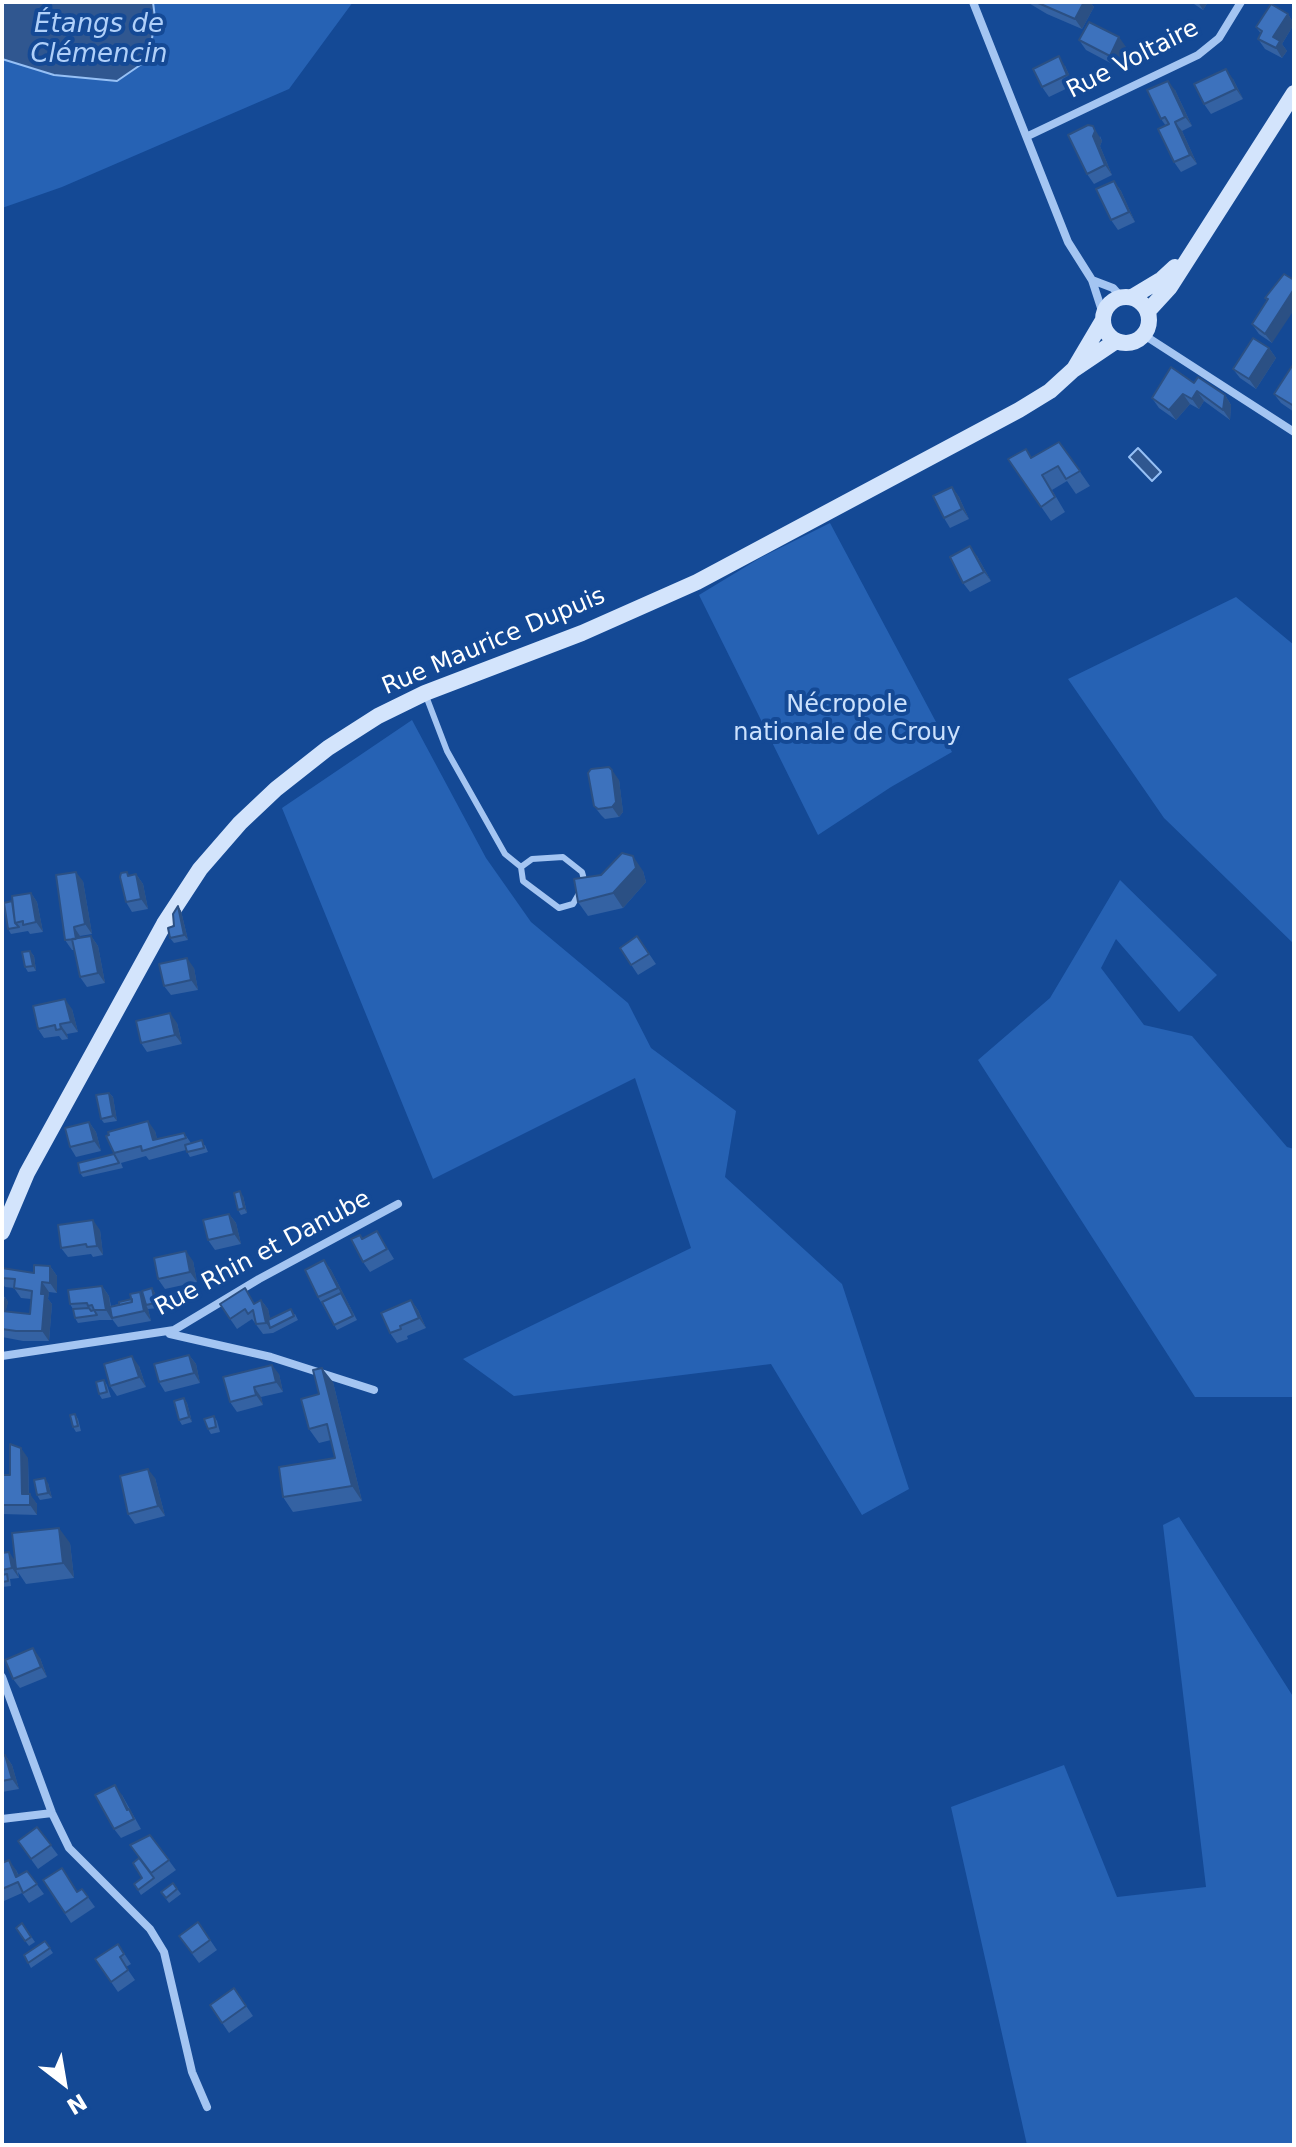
<!DOCTYPE html>
<html>
<head>
<meta charset="utf-8">
<style>
	body { margin:0 }
	#map { position:relative; width:1296px; height:2147px; overflow:hidden; background:#144995; font-family:"DejaVu Sans",sans-serif }
	canvas { display:block }
	.frame { position:absolute; inset:0; border:4px solid #fff; pointer-events:none }
	.north { position:absolute; left:24px; top:2043px; width:80px; height:80px; -webkit-text-stroke:6px #144995; paint-order:stroke; rotate:149deg; font-size:22px; font-weight:700; line-height:32px; text-align:center; color:#fff }
	.north::after { content:''; display:block; margin:auto; width:28px; height:36px; background:#fff; clip-path:polygon(50% 0,100% 100%,50% 72%,0 100%) }
</style>
</head>
<body>
<div id="map">
<canvas width="1296" height="2147"></canvas>
<div class="frame"></div>
<div class="north">N</div>
</div>
<script>
const ctx = document.querySelector('canvas').getContext('2d');
ctx.lineJoin = 'round';
function paint(path, color) {
  ctx.fillStyle = color;
  ctx.fill(path, 'evenodd');
}
function stroke(path, color, width, dash) {
  ctx.strokeStyle = color;
  ctx.lineWidth = width;
  ctx.lineCap = dash ? 'butt' : 'round';
  ctx.setLineDash(dash || []);
  ctx.stroke(path);
}
function write(font, color, halo, rows, align = 'center') {
  ctx.font = font + ' "DejaVu Sans",sans-serif';
  ctx.lineWidth = 8;
  ctx.setLineDash([]);
  ctx.textBaseline = 'middle';
  ctx.strokeStyle = halo;
  ctx.fillStyle = color;
  for (const [text, x, y, turn = 0] of rows) {
    ctx.save();
    ctx.translate(x, y);
    ctx.rotate((+turn || 0) * Math.PI / 180);
    ctx.textAlign = isNaN(turn) ? turn : align;
    if (halo) ctx.strokeText(text, 0, 0);
    ctx.fillText(text, 0, 0);
    ctx.restore();
  }
}
paint(new Path2D(`
	M2 2H353L289 89 62 187 2 208Z
	M830 523 952 752 891 787 818 835 699 595 760 558Z
	M1236 597 1294 645V944L1164 818 1068 679Z
	M412 720 486 858 531 922 628 1003 651 1048 736 1111 725 1177 842 1284 909 1489 862 1515 771 1364 514 1396 463 1359 691 1248 635 1078 433 1179 282 808Z
	M1120 880 1217 975 1179 1012 1116 939 1101 968 1144 1025 1192 1036 1287 1147 1294 1149V1397H1195L978 1060 1050 998Z
	M1179 1517 1294 1698V2145H1027L951 1807 1064 1765 1117 1897 1206 1887 1163 1525Z`), '#2662b4');
const water = new Path2D(`
	M2 2H153L155 18 149 59 117 81 54 75 2 59Z
	M1138 448 1161 472 1152 481 1129 457Z`);
paint(water, '#305790');
stroke(water, '#96c0f5', 2);
stroke(new Path2D(`
	M426 696 447 751 505 854 521 867
	M563 857 582 872 585 883 573 904 559 908 523 881 521 867 532 859Z`), '#a4c5f2', 6);
stroke(new Path2D(`
	M973 2 1068 242 1092 280 1103 314
	M1028 136 1198 55 1219 38 1241 2
	M1092 280 1113 288 1121 297
	M1144 335 1294 432
	M170 1334 271 1357 374 1390
	M2 1356 174 1330 259 1279 398 1204
	M2 1677 52 1813 69 1848 150 1929 164 1952 192 2072 207 2107
	M2 1819 52 1813`), '#a4c5f2', 8);
stroke(new Path2D(`
	M1103 320a23 23 0 1 1 46 0a23 23 0 1 1-46 0Z
	M1132 297 1162 279 1175 267
	M1148 311 1170 287 1294 93
	M1074 369 1103 320
	M2 1232 27 1173 164 924 200 869 240 823 276 789 328 748 378 716 425 693 582 633 697 582 1019 410 1050 391 1073 370 1116 341`), '#d3e4fc', 16);
paint(new Path2D(`
	M1027 2H1090L1094 7 1082 29 1047 14Z
	M1191 2H1208L1203 10Z
	M1288 14 1294 24 1282 44 1287 51 1282 58 1265 49 1258 39 1261 34 1256 27Z
	M1079 40 1126 47 1116 66 1086 50Z
	M1065 66 1074 85 1049 97 1042 87Z
	M1233 79 1243 99 1211 114 1204 104Z
	M1175 90 1192 126 1182 131 1197 164 1181 172 1174 162 1166 126 1161 119Z
	M1100 136 1102 141 1100 146 1112 175 1094 184 1087 174Z
	M1114 181 1121 191 1135 222 1118 230 1111 220Z
	M1284 274 1272 343 1259 334 1252 324 1267 301 1265 298Z
	M1269 348 1276 358 1256 389 1240 378 1233 369Z
	M1294 363V412L1281 403 1274 394Z
	M1194 383 1225 395 1231 405 1230 420 1204 401 1199 409 1190 404 1176 420 1159 408 1152 398Z
	M1059 442 1090 486 1076 494 1067 481 1052 490 1065 512 1051 521 1008 459 1032 457Z
	M952 487 959 497 969 519 950 528 944 518Z
	M977 556 991 581 970 592 963 583Z
	M619 780 623 812 619 817 605 819 601 815 594 806Z
	M643 871 646 882 623 908 588 916 578 902Z
	M136 874 143 884 148 909 132 912 126 902Z
	M83 881 92 934 80 936 81 938 91 936 98 946 105 983 87 987 80 977 74 950H72L65 940Z
	M31 893 37 902 43 932 30 934 28 931 11 934 8 929 12 901Z
	M178 906 181 911 188 940 174 943 170 938 174 926Z
	M637 936 656 964 638 975 620 948Z
	M30 951 34 956 36 971 28 972 25 967Z
	M194 968 198 990 171 995 164 986Z
	M72 1009 78 1032 67 1034 68 1039 62 1040 59 1036 44 1038 38 1029Z
	M177 1023 182 1044 147 1052 141 1043Z
	M109 1093 113 1097 117 1121 104 1123 101 1119Z
	M89 1122 96 1132 101 1151 76 1157 70 1147Z
	M155 1131 157 1139 184 1133 191 1143 205 1145 208 1152 190 1157 186 1150 149 1160 146 1156 121 1163 123 1168 83 1177 80 1173Z
	M243 1196 247 1213 241 1215 238 1210Z
	M229 1214 236 1223 241 1244 215 1250 208 1240Z
	M100 1230 103 1255 93 1257 91 1254 68 1257 61 1248Z
	M377 1231 394 1259 370 1272 363 1262V1238Z
	M324 1260 331 1270 357 1320 337 1330 318 1297Z
	M193 1261 197 1282 165 1289 158 1279Z
	M50 1266 57 1276V1293L49 1292 48 1299 52 1304 49 1341H23L2 1337V1296L5 1297 8 1302 5 1311 30 1314 31 1299 21 1298 14 1288 5 1287 2 1283V1268L34 1273Z
	M102 1286 109 1296 111 1306 144 1297 152 1288 155 1293 159 1308 148 1309 151 1321 118 1327 112 1319V1320H100L78 1323 75 1318 73 1309 70 1304Z
	M261 1300 268 1309 270 1319 295 1314 298 1320 273 1333 263 1334 252 1319 237 1329 220 1304H255Z
	M411 1300 418 1310 426 1328 407 1336 408 1339 397 1343 390 1333Z
	M189 1355 196 1364 200 1383 165 1392 159 1382Z
	M139 1366 146 1387 117 1396 110 1386Z
	M279 1374 283 1392 261 1397 263 1405 237 1412 230 1402Z
	M104 1380 107 1385 111 1397 102 1399 99 1394Z
	M333 1382 362 1501 293 1512 283 1497 335 1458 331 1440 319 1443 309 1429 319 1394Z
	M184 1398 187 1403 192 1422 182 1425 179 1420Z
	M75 1414 78 1419 81 1431 76 1432 73 1427Z
	M214 1416 217 1421 220 1432 211 1434 208 1429Z
	M28 1458 29 1494 37 1504V1515L2 1514V1475H10Z
	M137 1472 155 1478 165 1516 135 1524 128 1514Z
	M48 1483 52 1498 40 1500 37 1495Z
	M70 1543 74 1578 26 1584 18 1572 19 1578 10 1579 11 1586 2 1587V1553L15 1561Z
	M40 1658 47 1677 20 1688 13 1679Z
	M5 1755 12 1765 19 1789 2 1792V1756Z
	M122 1795 141 1829 121 1838 114 1829Z
	M37 1827 58 1855 38 1869 18 1841Z
	M150 1835 176 1870 141 1895 134 1884 142 1878 139 1858Z
	M2 1863 16 1870 19 1876 27 1871 44 1894 29 1903 22 1893 4 1901 2 1898Z
	M43 1880 78 1892 82 1889 95 1907 71 1923Z
	M173 1883 181 1894 169 1903 161 1892Z
	M198 1922 217 1950 199 1963 179 1936Z
	M22 1923 35 1942 29 1946 16 1928Z
	M45 1941 53 1953 31 1968 24 1955Z
	M118 1944 131 1964 126 1967 135 1980 118 1992 95 1959Z
	M234 1988 253 2016 229 2033 210 2005Z`), '#3462a3');
paint(new Path2D(`
	M1084 2H1090L1094 7 1082 29 1075 19Z
	M1198 2H1208L1203 10Z
	M1288 14 1294 24 1282 44 1287 51 1282 58 1276 48 1273 37Z
	M1119 37 1126 47 1116 66 1110 56Z
	M1059 56 1065 66 1074 85 1067 75Z
	M1226 69 1233 79 1243 99 1236 89Z
	M1168 81 1175 90 1192 126 1185 117Z
	M1175 122 1182 131 1197 164 1190 155Z
	M1093 126 1102 141 1100 146 1112 175 1105 165 1093 136Z
	M1114 181 1121 191 1135 222 1129 212Z
	M1294 289V310L1272 343 1265 334Z
	M1269 348 1276 358 1256 389 1249 379Z
	M1197 391 1204 401 1199 409 1192 399Z
	M1183 394 1190 404 1176 420 1169 410Z
	M1225 395 1231 405 1230 420 1223 410Z
	M952 487 959 497 969 519 962 509Z
	M970 546 977 556 991 581 984 572Z
	M612 770 619 780 623 812 619 817 612 807Z
	M633 856 643 871 646 882 623 908 613 893Z
	M76 872 83 881 92 934 85 924Z
	M136 874 143 884 148 909 141 899Z
	M31 893 37 902 43 932 36 922Z
	M178 906 181 911 188 940 184 935Z
	M74 927 80 936 83 949 76 939Z
	M91 936 98 946 105 983 98 973Z
	M30 951 34 956 36 971 33 966Z
	M187 958 194 968 198 990 191 980Z
	M65 999 72 1009 78 1032 71 1022Z
	M170 1013 177 1023 182 1044 175 1035Z
	M60 1024 67 1034 68 1039 61 1029Z
	M109 1093 113 1097 117 1121 113 1116Z
	M148 1121 155 1131 159 1146 153 1140Z
	M89 1122 96 1132 101 1151 94 1141Z
	M240 1191 243 1196 247 1213 244 1208Z
	M229 1214 236 1223 241 1244 234 1234Z
	M93 1220 100 1230 103 1255 97 1246Z
	M186 1251 193 1261 197 1282 190 1272Z
	M324 1260 331 1270 357 1320 338 1288Z
	M50 1266 57 1276V1293L50 1283Z
	M42 1282 49 1292 48 1299 52 1304 49 1341 42 1331Z
	M102 1286 109 1296 112 1320 106 1310Z
	M152 1288 155 1293 159 1308 155 1303Z
	M140 1292 147 1302 146 1305 148 1309 151 1321 144 1311Z
	M5 1297 8 1302 5 1314 2 1310Z
	M261 1300 268 1309 272 1327 270 1328 266 1323Z
	M411 1300 418 1310 426 1328 419 1318Z
	M189 1355 196 1364 200 1383 194 1373Z
	M132 1356 139 1366 146 1387 139 1377Z
	M272 1365 279 1374 283 1392 276 1382Z
	M322 1368 333 1382 362 1501 352 1486Z
	M254 1387 261 1397 263 1405 256 1395Z
	M184 1398 187 1403 192 1422 189 1417Z
	M21 1448 28 1458 29 1504 22 1494Z
	M148 1469 155 1478 165 1516 158 1506Z
	M45 1478 48 1483 52 1498 48 1493Z
	M30 1494 37 1504V1515L30 1505Z
	M59 1528 70 1543 74 1578 63 1563Z
	M9 1552 16 1562V1569L19 1578 12 1568Z
	M33 1648 40 1658 47 1677 41 1667Z
	M5 1755 12 1765 19 1789 12 1779Z
	M115 1785 122 1795 134 1820 127 1810Z
	M9 1860 16 1870 23 1887 16 1877Z`), '#2b5084');
const building = new Path2D(`
	M1036 2H1084L1075 19Z
	M1271 4 1288 14 1273 37 1280 41 1276 48 1258 39 1262 31 1256 27Z
	M1089 22 1119 37 1110 56 1079 40Z
	M1059 56 1067 75 1042 87 1033 69Z
	M1226 69 1236 89 1204 104 1194 84Z
	M1168 81 1185 117 1175 122 1190 155 1174 162 1158 129 1169 124 1165 117 1161 119 1147 90Z
	M1088 125 1093 126 1095 131 1093 136 1105 165 1087 174 1068 135Z
	M1114 181 1129 212 1111 220 1096 189Z
	M1284 274 1294 280V289L1265 334 1252 324 1268 299 1265 298Z
	M1253 338 1269 348 1249 379 1233 369Z
	M1294 363V406L1274 394Z
	M1171 367 1194 383 1198 377 1225 395 1223 410 1197 391 1192 399 1183 394 1169 410 1152 398Z
	M1059 442 1080 471 1066 479 1058 466 1042 475 1055 497 1041 507 1008 459 1026 449 1031 458Z
	M952 487 962 509 944 518 933 496Z
	M970 546 984 572 963 583 950 557Z
	M609 767 612 770 616 802 612 807 598 809 594 806 588 773 591 769Z
	M622 853 633 856 636 868 613 893 578 902 574 879 601 875Z
	M76 872 85 924 74 927 76 939 65 940 56 875Z
	M127 872 128 876 136 874 141 899 126 902 120 877 121 873Z
	M31 893 36 922 23 925V921L15 923 12 896Z
	M12 901 15 923 19 927 8 929 4 903Z
	M178 906 184 935 170 938 168 928 174 926 173 914Z
	M91 936 98 973 80 977 72 939Z
	M637 936 649 954 631 965 620 948Z
	M30 951 33 966 25 967 22 952Z
	M187 958 191 980 164 986 159 964Z
	M65 999 71 1022 60 1024 61 1029 56 1030 55 1025 38 1029 33 1006Z
	M170 1013 175 1035 141 1043 136 1021Z
	M109 1093 113 1116 101 1119 96 1095Z
	M148 1121 153 1140 184 1133 186 1138 142 1151 141 1146 114 1153 106 1136 109 1135 108 1132Z
	M89 1122 94 1141 70 1147 65 1128Z
	M202 1140 204 1148 187 1152 185 1145Z
	M114 1154 119 1163 80 1173 78 1163Z
	M240 1191 244 1208 238 1210 234 1193Z
	M229 1214 234 1234 208 1240 203 1220Z
	M93 1220 97 1246 87 1247 86 1244 61 1248 58 1225Z
	M377 1231 387 1249 363 1262 351 1239 360 1235 362 1239Z
	M186 1251 190 1272 158 1279 154 1258Z
	M324 1260 338 1288 318 1297 305 1270Z
	M34 1265 50 1266V1283L42 1282 41 1294H45L42 1331H16L2 1329V1311L30 1314 32 1291 14 1288 15 1279 2 1278V1268L34 1273Z
	M102 1286 106 1310H94L92 1305 88 1306 87 1303 70 1304 68 1290Z
	M152 1288 155 1303 146 1305 142 1291Z
	M245 1288 254 1304 261 1300 266 1323 256 1324 253 1310 248 1314 245 1309 230 1319 220 1304Z
	M140 1292 144 1311 112 1318 110 1307 132 1302 130 1294Z
	M341 1293 353 1316 334 1325 322 1302Z
	M132 1299V1302L119 1305V1302Z
	M411 1300 419 1318 400 1326 401 1329 390 1333 381 1313Z
	M89 1308 91 1311 94 1310 97 1315 75 1318 73 1309Z
	M291 1309 294 1316 270 1328 268 1320Z
	M189 1355 194 1373 159 1382 154 1364Z
	M132 1356 139 1377 110 1386 104 1364Z
	M272 1365 276 1382 254 1387 256 1395 230 1402 223 1377Z
	M322 1368 352 1486 283 1497 279 1467 335 1458 327 1424 309 1429 301 1399 319 1394 313 1370Z
	M104 1380 107 1392 99 1394 96 1382Z
	M184 1398 189 1417 179 1420 174 1401Z
	M75 1414 78 1426 73 1427 70 1415Z
	M214 1416 216 1427 208 1429 204 1419Z
	M10 1444 21 1448 22 1494H30V1505H2V1475H10Z
	M148 1469 158 1506 128 1514 120 1476Z
	M45 1478 48 1493 37 1495 34 1480Z
	M59 1528 63 1563 16 1569 12 1533Z
	M9 1552 12 1568 2 1570V1553Z
	M7 1574 8 1581 2 1582V1575Z
	M33 1648 41 1667 13 1679 5 1660Z
	M5 1755 12 1779 2 1781V1756Z
	M115 1785 127 1810 129 1809 134 1819 114 1829 95 1795Z
	M37 1827 51 1845 31 1859 18 1841Z
	M150 1835 169 1860 151 1873 130 1845Z
	M139 1858 154 1878 138 1890 134 1884 142 1878 133 1863Z
	M9 1860 16 1877 27 1871 37 1884 23 1893 18 1882 2 1889V1863Z
	M62 1868 77 1892 82 1889 88 1897 65 1913 43 1880Z
	M173 1883 177 1889 166 1898 161 1892Z
	M198 1922 210 1940 192 1953 179 1936Z
	M22 1923 31 1937 25 1941 16 1928Z
	M45 1941 50 1948 28 1963 24 1955Z
	M118 1944 124 1954 120 1957 128 1970 111 1982 95 1959Z
	M234 1988 246 2006 222 2023 210 2005Z`);
paint(building, '#3d72bd');
stroke(building, '#2b5084', 2);
write('24px', '#fff', '#144995', [
	["Rue Voltaire",1133,60,-27],
	["Rue Maurice Dupuis",494,642,-23],
	["Rue Rhin et Danube",263,1254,-28]
]);
write('24px', '#cbe1fd', '#144995', [
	["Nécropole",847,706],
	["nationale de Crouy",847,734]
]);
write('italic 26px', '#b0d0f9', '#144995', [
	["Étangs de",99,25],
	["Clémencin",99,55]
]);
</script>
</body>
</html>
